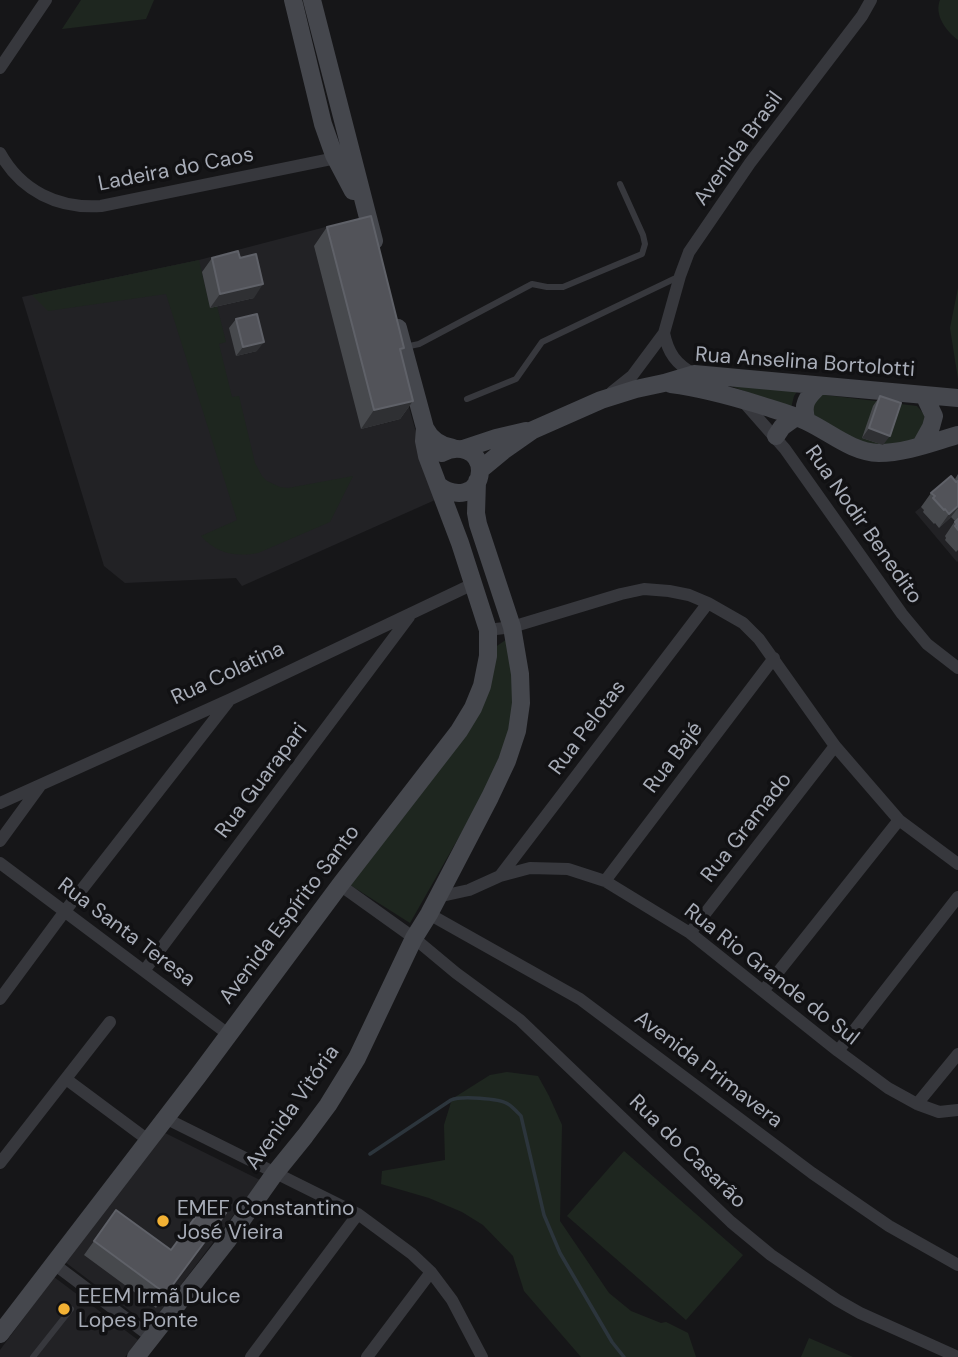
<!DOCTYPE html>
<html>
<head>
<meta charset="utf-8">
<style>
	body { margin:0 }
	canvas { display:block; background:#161618 }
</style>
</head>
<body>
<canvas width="958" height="1357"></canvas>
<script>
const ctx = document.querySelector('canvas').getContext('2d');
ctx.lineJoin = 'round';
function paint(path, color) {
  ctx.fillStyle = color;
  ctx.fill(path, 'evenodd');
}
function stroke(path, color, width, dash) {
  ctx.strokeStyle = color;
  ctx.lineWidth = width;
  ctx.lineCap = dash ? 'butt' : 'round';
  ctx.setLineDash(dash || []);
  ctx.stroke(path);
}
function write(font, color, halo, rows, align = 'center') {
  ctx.font = font + ' "DM Sans",sans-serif';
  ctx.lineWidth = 7;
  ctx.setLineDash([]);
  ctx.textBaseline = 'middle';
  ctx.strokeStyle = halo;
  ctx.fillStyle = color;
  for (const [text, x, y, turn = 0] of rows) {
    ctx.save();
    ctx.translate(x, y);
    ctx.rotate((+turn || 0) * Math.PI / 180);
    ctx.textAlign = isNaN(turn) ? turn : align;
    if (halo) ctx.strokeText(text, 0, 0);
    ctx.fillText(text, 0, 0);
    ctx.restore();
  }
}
paint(new Path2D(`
	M357 222 435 500 242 586 236 578 125 583 104 566 22 297 199 260 337 224Z
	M958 477V561L957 562 915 512Z
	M165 1133 260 1180 150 1326 65 1262Z
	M54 1277 138 1340 125 1357H0V1350Z`), '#222225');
paint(new Path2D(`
	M81 0H154L146 19 62 29Z
	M940 0H958V40C946 31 934 15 940 0Z
	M199 260 210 307 217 306 226 342 219 344 232 397 239 396 255 463 262 476 267 481 280 487 288 488 353 476 330 522 258 553C235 557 217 554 201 536L237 520 166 294 48 311 32 295Z
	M958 288V379L950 328Z
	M728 385 798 390 794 396 791 408Z
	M817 394 917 406 924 414 927 419 918 443 872 445 831 433 809 410Z
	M510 637 515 673 510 731 484 793 410 923 347 883 456 748 494 648Z
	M507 1072 538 1076 549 1096 562 1125 560 1221 609 1293 631 1311 661 1323 666 1322 688 1333 696 1357H581L524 1291 513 1256 483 1225 462 1212 429 1198 381 1184 382 1171 445 1160 444 1125 452 1099 490 1075Z
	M624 1151 743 1255 686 1320 567 1216Z
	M809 1338 853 1357H801Z`), '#1e261f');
stroke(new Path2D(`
	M370 1154 451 1100C460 1096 499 1098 508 1104 513 1107 517 1112 521 1116L544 1215 560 1253 612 1342 624 1357`), '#2c353c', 3.5);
stroke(new Path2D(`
	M405 347 419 344 532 284 547 287H563L642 254 645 244 643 235 620 184
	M467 399 516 379 542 342 678 277
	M33 1357 71 1309`), '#37383d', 6);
stroke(new Path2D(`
	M0 68 46 0
	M0 153C21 191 58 209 101 206L336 158
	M664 333C668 353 676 364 694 374
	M612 392 632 376 664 333 680 276 689 252 750 163 862 16 871 0
	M742 400 785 449 902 614 927 644 958 668
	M488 630 512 627 621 594 644 589 669 591 689 595 708 603 743 623 759 639 835 746 899 820 958 864
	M0 803 231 699 473 584
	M0 841 40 786
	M0 863 228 1034
	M500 876 708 603
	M605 881 774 658
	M340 885 414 938 456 973 520 1020 731 1222 771 1255 837 1300 860 1313 958 1357
	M437 897 469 890 500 876 530 868 568 869 605 881 690 933 838 1051 888 1088 917 1104 939 1112 958 1110
	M429 914 580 999 812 1173 889 1226 958 1265
	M690 933 835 746
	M144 971 409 617
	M763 991 899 820
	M0 999 65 911 228 702
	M838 1051 958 897
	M66 1079 148 1140
	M917 1104 958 1054
	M165 1118 358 1214 412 1254 431 1272 452 1300 482 1357
	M0 1163 110 1022
	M54 1264 151 1337
	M251 1357 358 1214
	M367 1357 431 1272`), '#37383d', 12);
stroke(new Path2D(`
	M293 0 323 124 334 155 353 191
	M312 0 374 241
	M398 328 425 428C431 440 440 446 453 448
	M671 384C702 388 731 396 760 405 775 410 791 414 806 421 830 432 851 452 879 453 906 453 933 442 958 435
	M807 421C801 405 807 397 819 386
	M776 436 782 427 796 417
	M921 445 931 427 934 416 924 395
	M463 449 496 438 526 431
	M480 470 503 451 533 430 601 400 636 389 664 383 694 374 958 398
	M438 485C454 498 479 496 480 471 480 450 458 444 442 453
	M0 1334 198 1076 340 885 459 731 473 708 482 686 488 656V630L460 543 427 456 424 441 425 428
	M136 1357 227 1241 275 1173 305 1136 328 1105 357 1058 414 938 429 914 490 797 507 761 517 731 521 703 520 674 512 627 478 524 476 513 477 481`), '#45474d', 18);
paint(new Path2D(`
	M327 227 404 348 401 353 413 401 400 419 361 429 314 246Z
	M212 258 254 298 210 308 202 272Z
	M236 319 257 351 236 356 229 328Z
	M880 396 883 445 862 438 873 406Z
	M958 474V550L956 552 945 540 946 538 945 536 955 521 951 517 939 528 935 523 934 524 923 512 924 510 921 507 931 493 957 482 955 479Z
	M116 1210 171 1250 226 1213 156 1308 84 1255Z`), '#47494d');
paint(new Path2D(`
	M263 284 254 298 210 308 220 294Z
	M264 342 257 351 236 356 243 347Z
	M413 401 400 419 361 429 374 410Z
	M869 428 890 436 883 445 862 438Z
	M958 506V508L951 517 939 528 949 514Z`), '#2f3033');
const building = new Path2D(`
	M371 216 404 348 400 349 413 401 374 410 327 227Z
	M238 251 240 258 256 254 263 284 220 294 212 258Z
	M257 314 264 342 243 347 236 319Z
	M880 396 901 403 890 436 869 428Z
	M951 476 956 482 958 481V506L949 514 945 509 944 510 933 498 935 496 931 493Z
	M958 519V530L955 526 957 524 955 522Z
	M208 1200 226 1213 166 1294 94 1241 116 1210 171 1250Z`);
paint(building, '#525359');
stroke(building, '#5f6168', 2);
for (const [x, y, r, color] of [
	[163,1221,7,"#f2b134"],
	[64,1309,7,"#f2b134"]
]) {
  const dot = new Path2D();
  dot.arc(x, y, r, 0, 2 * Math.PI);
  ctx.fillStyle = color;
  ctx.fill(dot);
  stroke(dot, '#111113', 2.5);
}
write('21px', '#a8adb8', '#111113', [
	["Avenida Brasil",739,149,-54],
	["Ladeira do Caos",176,170,-11],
	["Rua Anselina Bortolotti",805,363,4],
	["Rua Nodir Benedito",863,525,55],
	["Rua Colatina",228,674,-25],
	["Rua Pelotas",588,728,-53],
	["Rua Bajé",674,758,-53],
	["Rua Guarapari",262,781,-53],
	["Rua Gramado",747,828,-52],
	["Avenida Espírito Santo",290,915,-53],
	["Rua Santa Teresa",126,933,37],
	["Rua Rio Grande do Sul",771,975,38],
	["Avenida Primavera",708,1070,37],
	["Avenida Vitória",293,1108,-55],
	["Rua do Casarão",687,1152,44]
]);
write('21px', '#a8adb8', '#111113', [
	["EMEF Constantino",177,1209],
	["José Vieira",177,1233],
	["EEEM Irmã Dulce",78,1297],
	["Lopes Ponte",78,1321]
], 'left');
</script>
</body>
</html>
